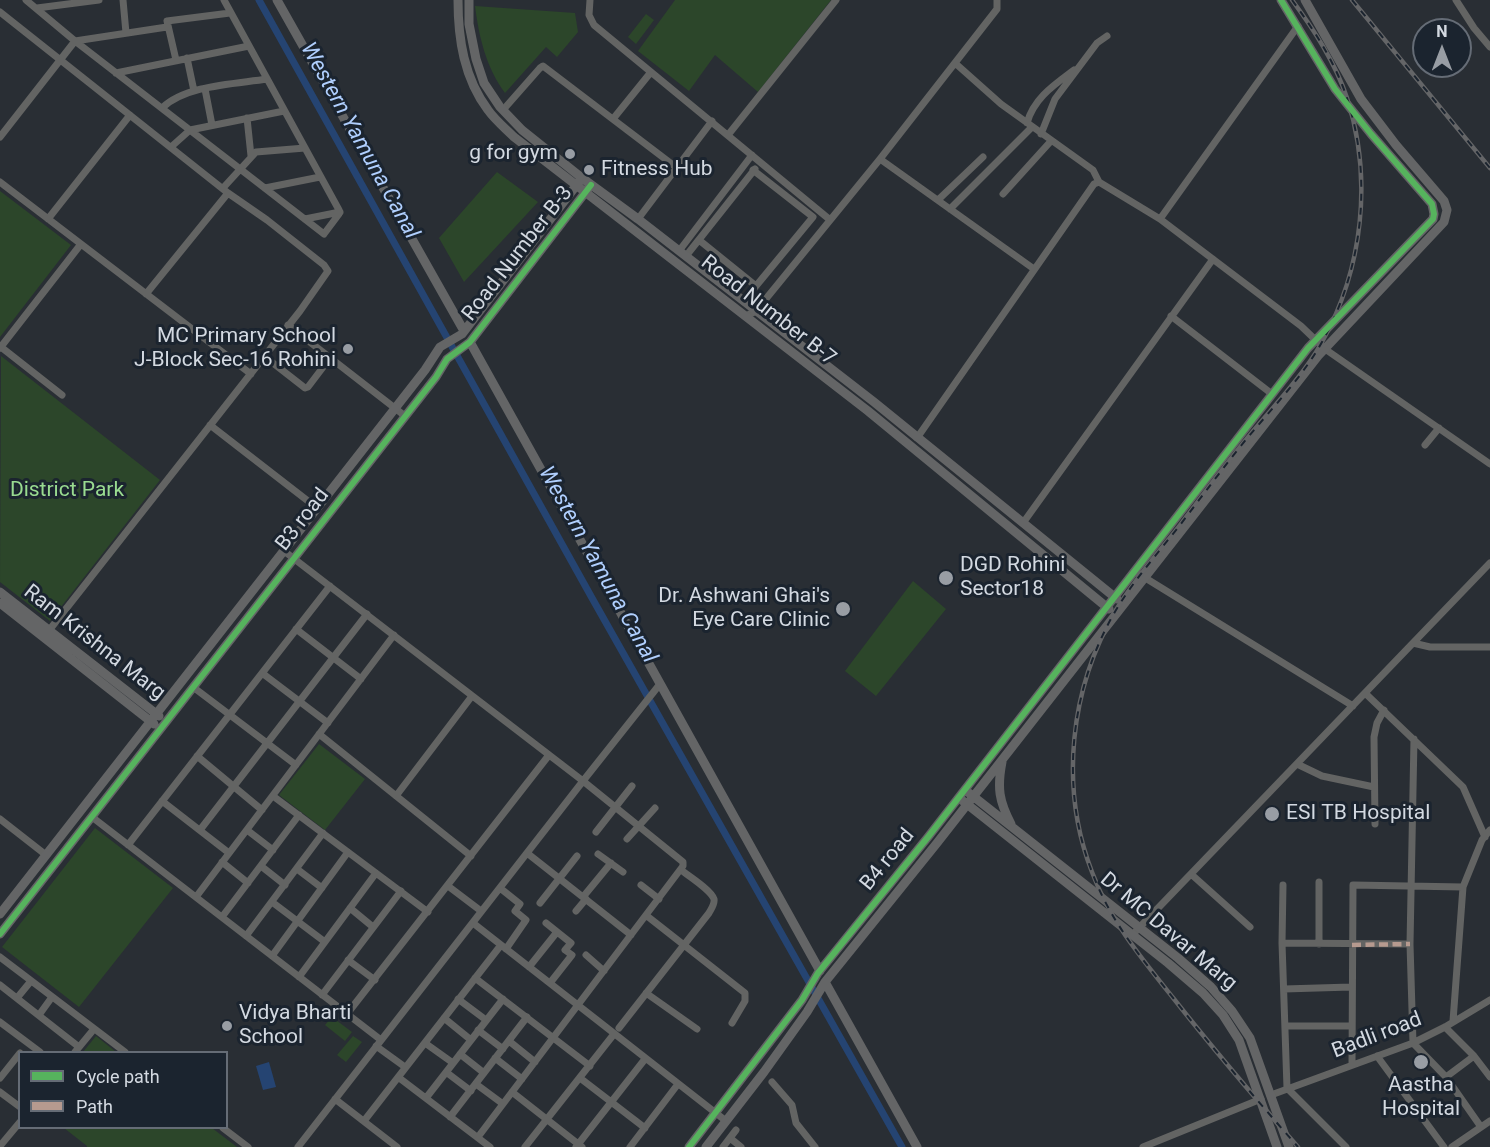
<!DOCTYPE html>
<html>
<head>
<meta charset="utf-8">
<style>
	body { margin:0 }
	#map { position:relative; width:1490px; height:1147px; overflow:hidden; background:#292e34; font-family:Roboto,sans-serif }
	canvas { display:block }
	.legend { position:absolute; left:18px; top:1051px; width:210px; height:78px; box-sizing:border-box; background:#1b242f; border:2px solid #656c76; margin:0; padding:8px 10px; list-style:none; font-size:18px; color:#d3d9e1 }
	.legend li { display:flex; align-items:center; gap:12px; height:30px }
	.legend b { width:30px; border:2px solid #656c76 }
	.north { position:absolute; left:1412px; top:18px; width:60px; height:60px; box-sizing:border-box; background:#1b242f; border:2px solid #656c76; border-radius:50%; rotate:0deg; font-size:16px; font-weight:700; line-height:24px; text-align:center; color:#d3d9e1 }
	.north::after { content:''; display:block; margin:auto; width:21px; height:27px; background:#989da4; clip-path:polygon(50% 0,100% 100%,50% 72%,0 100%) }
</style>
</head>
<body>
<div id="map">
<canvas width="1490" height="1147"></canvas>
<ul class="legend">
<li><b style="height:8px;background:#56b35d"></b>Cycle path</li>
<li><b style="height:8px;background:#b69a8f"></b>Path</li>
</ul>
<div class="north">N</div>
</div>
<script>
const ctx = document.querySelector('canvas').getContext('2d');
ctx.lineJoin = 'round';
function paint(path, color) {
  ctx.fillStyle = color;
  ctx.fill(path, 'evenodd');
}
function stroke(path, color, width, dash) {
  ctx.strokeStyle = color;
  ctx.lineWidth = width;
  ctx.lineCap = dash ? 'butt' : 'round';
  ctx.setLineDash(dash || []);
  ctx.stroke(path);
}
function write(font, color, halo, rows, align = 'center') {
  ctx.font = font + ' Roboto,sans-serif';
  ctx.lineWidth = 6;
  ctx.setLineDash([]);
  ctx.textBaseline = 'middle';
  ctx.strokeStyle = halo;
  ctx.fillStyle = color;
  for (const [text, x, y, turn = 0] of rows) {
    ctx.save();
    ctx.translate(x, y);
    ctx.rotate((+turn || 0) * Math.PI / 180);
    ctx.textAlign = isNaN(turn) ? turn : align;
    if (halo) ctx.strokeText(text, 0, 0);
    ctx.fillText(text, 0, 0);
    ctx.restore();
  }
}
paint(new Path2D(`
	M675 0H831L758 92 715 55 689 91 638 51Z
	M475 6 575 13 578 32 557 57 546 47 505 93C486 67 479 37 475 6Z
	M646 14 654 20 636 44 628 37Z
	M497 172 538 202 464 282 439 238Z
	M0 191 71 245 0 337Z
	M1 356 160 480 50 621 0 582Z
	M913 581 946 609 876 696 845 671Z
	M319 744 365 779 325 830 279 795Z
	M95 828 173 888 79 1007 2 947Z
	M332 1017 352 1032 345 1041 325 1025Z
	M96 1036 116 1052H83Z
	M353 1036 362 1042 346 1062 337 1055Z
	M64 1128H212L237 1147H87V1146Z`), '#2c462a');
paint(new Path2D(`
	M269 1062 276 1087 263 1090 256 1066Z`), '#254472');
stroke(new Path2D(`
	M259 0 592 598 902 1147`), '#254472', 7);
stroke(new Path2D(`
	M26 0 75 41 324 234 339 214V210L224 0
	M123 0 126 33
	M590 0 589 15 594 25 829 219
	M1456 0 1474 28 1490 47
	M37 8 99 0
	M0 12 228 193 267 220 324 265 328 271 300 311 47 633
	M187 58 194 91
	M176 60 167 21 230 13
	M955 63 1001 104 1093 170 1099 182
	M116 73 249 46
	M205 89 212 125
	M162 108C186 85 235 84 267 79
	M503 110 540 68 543 66 677 168
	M247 118 251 156
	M613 119 651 72
	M1027 123C1034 98 1054 85 1074 70
	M1041 134 1055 99 1097 43 1107 36
	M728 135 836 0
	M0 137 75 41 167 27
	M171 147 190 130 284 111
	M880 159 1034 269
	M753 170 813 217 756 286
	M0 182 251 374
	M223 188 256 152 305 148
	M265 188 320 177
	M1003 194 1051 141
	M938 200 983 157
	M950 209 1032 127
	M48 219 130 115
	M305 219 340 212
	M638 219 712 121
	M1160 219 1298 26
	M699 240 756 286 743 301
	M679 251 752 155
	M686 256 755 169
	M146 294 228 193
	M746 316 756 311 880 159 997 9V0
	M1171 316 1272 394
	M288 325 405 416
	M1 347 62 395
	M0 348 81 244
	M264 356 305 388 308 387 330 358
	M210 425 317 508
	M917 438 1094 184 1099 182 1160 219 1301 326 1325 349 1490 464
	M1425 445 1439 428
	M1023 523 1213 259
	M284 551 583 781 298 1147
	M1134 571 1353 706
	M296 629 361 679
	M1413 643 1430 647H1490
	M262 673 328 723
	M193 687 296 765
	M1365 693 1463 787 1485 837
	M319 734 471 856
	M1414 739 1410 944 1413 1043 1446 1077 1481 1127
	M197 756 262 810
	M1297 764 1322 776 1374 787
	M273 796 428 912
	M396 796 472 696
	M162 801 229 853
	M92 817 381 1040
	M0 819 46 855
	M1375 824 1374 737 1377 723 1384 710
	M200 830 367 614
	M247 830 273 850
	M596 832 632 786
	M627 839 655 808
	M128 845 330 586
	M527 853 631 935
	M598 854 623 872
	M222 862 248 883
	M261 866 285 885
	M297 869 322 888
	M1191 874 1250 927
	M641 885 659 899
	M1283 885 1282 943 1287 1088 1346 1147
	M448 886 481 911
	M500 888 520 904 515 911 526 920 506 949
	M196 897 394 635
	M583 897 611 863
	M272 902 325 942
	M540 903 577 856
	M350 908 373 927
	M576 911 586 899
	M647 916 745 993V1001L732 1023
	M222 917 299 815
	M473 923 726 1121
	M546 923 571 943 565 950 572 955 550 983
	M1136 931 1490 563
	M246 936 323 833
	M1282 943 1410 944
	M1319 944V882
	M586 955 604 971
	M272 956 348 852
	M0 957 125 1052
	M348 960 375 980
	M529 967 557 932
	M299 977 376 873
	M475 978 590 1066
	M0 985 79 1047
	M1284 989 1351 987
	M646 993 697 1029
	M322 995 401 891
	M17 998 31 981
	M458 999 486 1020
	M347 1014 549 755
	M39 1015 52 997
	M444 1018 471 1040
	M1453 1021 1463 887 1482 840 1490 830
	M0 1022 40 1052
	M1285 1026H1351
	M1445 1027 1474 1056 1490 1077
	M619 1028 709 913C711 909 715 904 714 899 711 890 689 876 681 870
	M478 1030 503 1049
	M509 1041 535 1062
	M425 1043 453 1063
	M376 1046 405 1067
	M75 1052 94 1029
	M460 1054 484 1073
	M1377 1056 1444 1147
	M495 1058 522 1079
	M1352 1064 1353 885 1463 887
	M446 1072 471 1091
	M398 1077 490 1147
	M1446 1077 1474 1056
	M0 1078 20 1053
	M580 1078 645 1128
	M772 1082 792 1105 796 1123 815 1147
	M476 1084 503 1104
	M0 1092 20 1107
	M512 1092 582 1147
	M1271 1095 1413 1043 1445 1027 1490 1000
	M426 1098 503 999
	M335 1099 397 1147
	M450 1117 527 1017
	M364 1121 501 945
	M223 1128 248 1147
	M478 1137 683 866V862L583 781 660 684
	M730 1138 741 1147
	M0 1146 20 1122
	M525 1147 614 1034
	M576 1147 645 1059
	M630 1147 678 1084
	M723 1147 736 1130
	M1143 1147 1261 1099
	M1452 1147 1490 1121`), '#636463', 7);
stroke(new Path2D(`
	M277 0 464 331
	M458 0C458 39 464 78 488 110 495 120 505 128 514 137L868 411 1109 609
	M469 0V24L476 59 484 83 500 107 522 130 582 178 638 219 874 402 1117 599
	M470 342 820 971
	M0 592 159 716
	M0 603 154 724
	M1002 762C997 788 999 801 1011 824
	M969 793 1178 958 1211 987 1232 1011 1250 1038 1289 1147
	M963 801 1168 963 1203 993 1223 1015 1239 1040 1277 1147
	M0 914 425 370 440 347 462 334 582 178
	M0 934 436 377 447 359 470 342 591 185
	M825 982 917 1147
	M689 1147 802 1000 818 973 928 837 1308 348 1433 219 1434 214 1432 204 1371 134 1335 89 1281 0
	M706 1147 764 1072 807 1012 825 982 937 843 1318 356 1444 222 1447 210 1444 201 1396 145 1361 99 1305 0`), '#646566', 9);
const rail = new Path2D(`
	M1292 0C1314 30 1335 62 1347 98 1373 178 1363 269 1322 342 1303 376 1274 406 1249 436 1225 465 1203 495 1180 525 1158 553 1134 580 1116 610 1070 688 1059 787 1092 872 1110 921 1142 959 1174 999 1214 1050 1255 1098 1298 1147
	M1352 0 1490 168`);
stroke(rail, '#646567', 4.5);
stroke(rail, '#1b242f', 2, [7]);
stroke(new Path2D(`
	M1352 945 1410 944`), '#b69a8f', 4.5, [9, 4.5]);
stroke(new Path2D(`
	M0 934 436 377 447 359 470 342 591 185
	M689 1147 802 1000 818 973 928 837 1308 348 1433 219 1434 214 1432 204 1371 134 1335 89 1281 0`), '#56b35d', 6);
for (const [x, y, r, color] of [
	[570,154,6,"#989da4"],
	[589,170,6,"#989da4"],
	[348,349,6,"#989da4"],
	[946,578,8,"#989da4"],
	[843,609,8,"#989da4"],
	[1272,814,8,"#989da4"],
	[227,1026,6,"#989da4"],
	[1421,1062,8,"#989da4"]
]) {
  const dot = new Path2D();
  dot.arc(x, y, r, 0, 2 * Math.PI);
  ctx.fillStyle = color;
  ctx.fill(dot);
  stroke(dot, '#1b242f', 2);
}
write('21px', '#d3d9e1', '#1b242f', [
	["g for gym",558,154,"right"],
	["Fitness Hub",601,170],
	["MC Primary School",336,337,"right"],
	["J-Block Sec-16 Rohini",336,361,"right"],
	["DGD Rohini",960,566],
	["Sector18",960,590],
	["Dr. Ashwani Ghai's",830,597,"right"],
	["Eye Care Clinic",830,621,"right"],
	["ESI TB Hospital",1286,814],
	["Vidya Bharti",239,1014],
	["School",239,1038],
	["Aastha",1421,1086,"center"],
	["Hospital",1421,1110,"center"]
], 'left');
write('21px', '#d3d9e1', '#1b242f', [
	["Road Number B-3",518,254,-52],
	["Road Number B-7",768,311,38],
	["B3 road",303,520,-52],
	["Ram Krishna Marg",94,643,38],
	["B4 road",888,860,-51],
	["Dr MC Davar Marg",1168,932,40],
	["Badli road",1377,1036,-21]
]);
write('21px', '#99db90', '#1b242f', [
	["District Park",67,491]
]);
write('italic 22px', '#b0cffe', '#1b242f', [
	["Western Yamuna Canal",359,141,61],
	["Western Yamuna Canal",597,565,61]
]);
</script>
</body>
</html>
